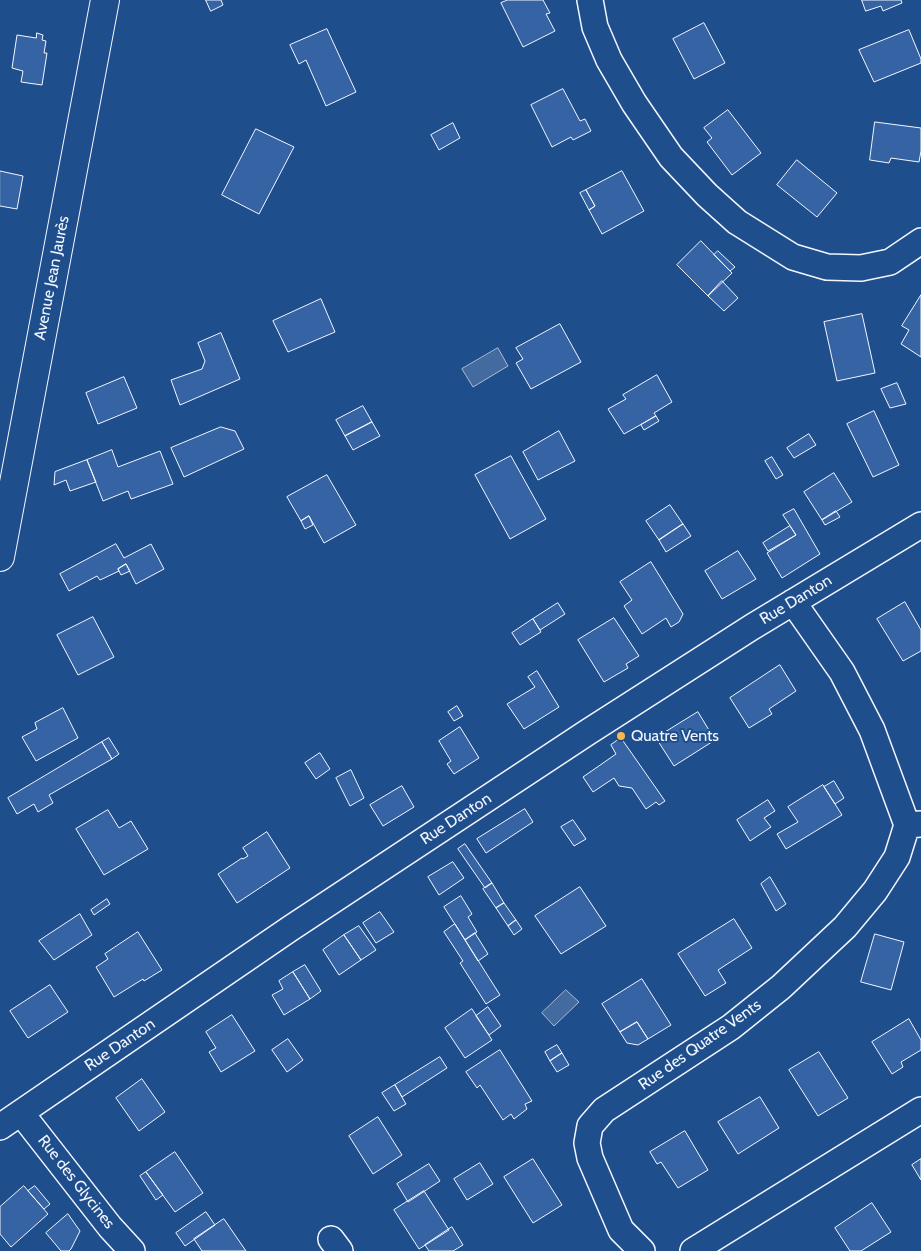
<!DOCTYPE html>
<html>
<head>
<meta charset="utf-8">
<style>
	body { margin:0 }
	canvas { display:block; background:#1f4e8c }
</style>
</head>
<body>
<canvas width="921" height="1251"></canvas>
<script>
const ctx = document.querySelector('canvas').getContext('2d');
ctx.lineJoin = 'round';
function paint(path, color) {
  ctx.fillStyle = color;
  ctx.fill(path, 'evenodd');
}
function stroke(path, color, width, dash) {
  ctx.strokeStyle = color;
  ctx.lineWidth = width;
  ctx.lineCap = dash ? 'butt' : 'round';
  ctx.setLineDash(dash || []);
  ctx.stroke(path);
}
function write(font, color, halo, rows, align = 'center') {
  ctx.font = font + ' Cabin,sans-serif';
  ctx.lineWidth = 4;
  ctx.setLineDash([]);
  ctx.textBaseline = 'middle';
  ctx.strokeStyle = halo;
  ctx.fillStyle = color;
  for (const [text, x, y, turn = 0] of rows) {
    ctx.save();
    ctx.translate(x, y);
    ctx.rotate((+turn || 0) * Math.PI / 180);
    ctx.textAlign = isNaN(turn) ? turn : align;
    if (halo) ctx.strokeText(text, 0, 0);
    ctx.fillText(text, 0, 0);
    ctx.restore();
  }
}
const water = new Path2D(`
	M498 348 508 366 473 387 462 369Z
	M566 990 579 1002 554 1026 542 1013Z`);
paint(water, '#446ba0');
stroke(water, '#a8bbd7', 1);
const building = new Path2D(`
	M206 0H221L223 5 211 11Z
	M508 0H543L550 13 546 14 555 31 523 47 501 3Z
	M862 0H901L902 3 883 11 881 6 866 11Z
	M704 23 725 63 694 79 673 39Z
	M327 29 356 92 326 106 306 60 299 64 290 45Z
	M909 30 921 59V63L874 82 859 50Z
	M37 33 43 35 42 40 46 41 44 53H47L42 85 21 82 23 71 12 68 17 35 36 38Z
	M563 89 580 121 585 119 591 131 573 140 571 137 552 147 531 105Z
	M728 110 761 153 732 175 707 142 712 138 704 128Z
	M875 122 921 128V151L919 162 891 158 889 163 870 160Z
	M453 123 460 138 439 150 431 135Z
	M256 129 294 147 259 214 222 195Z
	M797 160 837 193 817 217 777 185Z
	M0 171 23 176 17 209 0 206Z
	M622 171 644 211 602 234 589 210 595 206 586 190Z
	M586 190 595 206 589 210 580 193Z
	M701 241 732 273 708 296 677 265Z
	M718 251 735 267 730 271 714 255Z
	M722 281 738 298 724 311 708 296Z
	M921 295V357L901 344 909 330 902 326Z
	M321 299 335 332 288 352 273 321Z
	M862 314 875 373 837 381 824 322Z
	M560 324 581 362 531 389 516 363 523 359 516 348Z
	M221 333 240 379 180 405 171 380 202 369 205 361 198 343Z
	M657 375 672 402 654 413 656 416 624 434 608 409 626 399 623 395Z
	M124 377 137 408 98 424 86 393Z
	M897 383 906 404 890 408 881 389Z
	M363 406 372 422 345 436 336 420Z
	M874 411 899 465 873 477 847 424Z
	M656 416 659 421 644 430 641 425Z
	M372 422 380 436 353 450 345 436Z
	M221 427 235 431 244 449 184 477 171 448Z
	M559 431 575 461 538 480 523 452Z
	M809 434 816 445 794 458 787 448Z
	M112 450 118 467 160 451 173 484 131 499 128 491 103 501 87 460Z
	M511 456 546 519 510 539 475 475Z
	M772 457 783 475 776 479 765 461Z
	M87 460 96 482 70 491 66 480 54 485 55 472Z
	M834 473 852 502 822 520 804 492Z
	M327 475 356 525 324 543 309 516 301 521 287 497Z
	M670 505 683 524 659 540 646 521Z
	M794 509 820 554 782 578 767 553 796 535 783 515Z
	M836 511 840 517 825 525 822 520Z
	M309 516 313 525 305 529 301 521Z
	M683 524 691 536 666 552 659 540Z
	M790 526 796 535 768 551 763 543Z
	M116 544 124 558 151 544 164 569 136 584 126 564 118 569 119 571 100 580 97 576 69 591 60 574Z
	M738 551 756 579 722 599 705 571Z
	M651 562 683 614 679 622 671 627 666 618 642 634 624 606 632 600 620 582Z
	M126 564 130 571 121 575 118 569Z
	M905 602 921 630V651L903 661 877 619Z
	M558 603 565 614 540 630 533 619Z
	M93 617 114 657 78 675 57 635Z
	M614 618 639 656 626 664 628 668 604 682 578 640Z
	M533 619 541 632 520 645 512 633Z
	M780 665 796 691 769 709 772 714 749 728 730 698Z
	M537 671 559 707 524 729 507 704 535 687 528 677Z
	M457 706 463 716 454 721 448 712Z
	M63 708 78 738 36 761 22 737 37 729 35 723Z
	M698 712 715 740 674 766 656 738Z
	M460 727 479 758 454 774 447 764 451 761 439 741Z
	M109 738 119 754 112 759 102 742Z
	M621 738 665 801 659 805 656 802 646 809 632 788 619 786 614 778 593 792 583 777 616 754 611 745Z
	M102 742 112 759 49 795 53 803 38 812 34 804 17 814 8 798Z
	M320 753 330 769 316 779 305 763Z
	M351 770 364 798 350 806 336 778Z
	M834 781 844 798 835 804 824 787Z
	M823 785 842 815 786 849 777 834 798 822 788 807Z
	M402 786 414 807 383 826 370 805Z
	M768 800 775 811 764 818 771 827 750 841 737 820Z
	M525 809 533 822 486 853 477 839Z
	M108 810 119 828 131 821 148 849 104 875 76 829Z
	M573 820 586 839 574 846 561 827Z
	M267 832 290 868 237 903 218 874 242 858 243 859 248 856 243 848Z
	M465 844 492 883 485 888 458 849Z
	M453 862 464 878 439 895 428 877Z
	M770 877 786 904 776 911 761 884Z
	M492 883 504 903 496 908 483 889Z
	M580 887 606 926 561 954 535 916Z
	M461 896 472 914 468 917 477 932 465 940 444 907Z
	M107 899 110 904 94 915 91 910Z
	M504 903 516 920 508 926 496 908Z
	M380 912 394 932 376 943 363 923Z
	M80 914 92 935 54 960 39 941Z
	M734 919 752 948 718 970 726 983 705 996 678 954Z
	M516 920 522 929 514 935 508 926Z
	M455 924 500 995 486 1004 460 963 463 961 444 932Z
	M359 926 376 950 361 960 344 935Z
	M138 932 162 970 144 981 143 979 114 997 96 967 108 959 105 954Z
	M475 933 488 954 478 961 465 940Z
	M875 934 904 942 891 990 861 982Z
	M344 935 361 960 339 975 323 950Z
	M305 965 321 991 310 999 293 972Z
	M293 972 310 999 284 1015 272 995 283 989 279 981Z
	M642 979 671 1025 648 1039 637 1022 620 1032 602 1004Z
	M50 985 68 1012 28 1038 10 1011Z
	M488 1007 501 1026 489 1035 476 1016Z
	M472 1009 492 1040 465 1058 445 1028Z
	M232 1015 255 1051 221 1072 209 1052 216 1048 206 1032Z
	M909 1019 921 1040V1050L901 1062 903 1067 892 1074 872 1042Z
	M637 1022 648 1039 638 1045 627 1043 620 1032Z
	M288 1039 303 1060 287 1072 272 1050Z
	M557 1045 562 1053 550 1061 545 1052Z
	M500 1050 532 1101 525 1104 527 1109 514 1119 511 1114 503 1120 480 1085 477 1088 466 1072Z
	M819 1052 848 1098 818 1116 789 1070Z
	M562 1053 569 1065 557 1072 550 1061Z
	M440 1057 447 1068 402 1097 395 1085Z
	M142 1079 165 1112 139 1131 116 1098Z
	M395 1085 406 1104 394 1111 382 1093Z
	M760 1097 779 1128 738 1154 718 1122Z
	M378 1117 402 1155 373 1174 349 1136Z
	M685 1131 708 1170 678 1188 661 1162 657 1164 650 1152Z
	M175 1152 203 1193 175 1212 146 1172Z
	M533 1159 562 1205 533 1223 504 1177Z
	M921 1159V1180L912 1165Z
	M480 1163 493 1184 467 1200 454 1179Z
	M429 1164 440 1181 408 1202 397 1184Z
	M146 1172 163 1195 156 1200 140 1176Z
	M24 1186 48 1214 11 1247 0 1234V1207Z
	M35 1186 50 1204 44 1209 28 1191Z
	M424 1191 449 1230 419 1249 394 1210Z
	M872 1203 891 1232 861 1251H850L835 1228Z
	M206 1212 215 1225 185 1246 176 1233Z
	M68 1214 80 1231 71 1249 69 1251H61L46 1233Z
	M224 1219 246 1251H202L194 1239Z
	M452 1227 463 1245 453 1251H429L425 1245Z`);
paint(building, '#3563a3');
stroke(building, '#f2f6ff', 1);
const street = new Path2D(`
	M590 0 595 27 609 60 634 103 671 157 707 195 737 222 793 257 827 267 861 268 890 262 921 241
	M793 602 842 672 872 730 907 825
	M21 1113 110 1227 132 1251
	M0 1127 291 928 588 732 752 627 921 525
	M331 1239 340 1251
	M642 1251 621 1230 590 1158 587 1143 590 1126 604 1110 731 1027 781 987 845 927 875 891 897 857 907 825 921 824
	M693 1251 921 1110`);
const secondary = new Path2D(`
	M0 557 105 0`);
stroke(street, '#f2f6ff', 28);
stroke(secondary, '#f2f6ff', 30);
stroke(street, '#1f4e8c', 25);
stroke(secondary, '#1f4e8c', 28);
for (const [x, y, r, color] of [
	[621,736,5,"#ffb74d"]
]) {
  const dot = new Path2D();
  dot.arc(x, y, r, 0, 2 * Math.PI);
  ctx.fillStyle = color;
  ctx.fill(dot);
  stroke(dot, '#1f4e8c', 2);
}
write('16px', '#f2f6ff', '#1f4e8c', [
	["Avenue Jean Jaurès",52,278,-79],
	["Rue Danton",796,600,-31],
	["Rue Danton",456,819,-33],
	["Rue Danton",120,1045,-34],
	["Rue des Quatre Vents",700,1045,-35],
	["Rue des Glycines",76,1182,52]
]);
write('16px', '#f2f6ff', '#1f4e8c', [
	["Quatre Vents",631,736]
], 'left');
</script>
</body>
</html>
